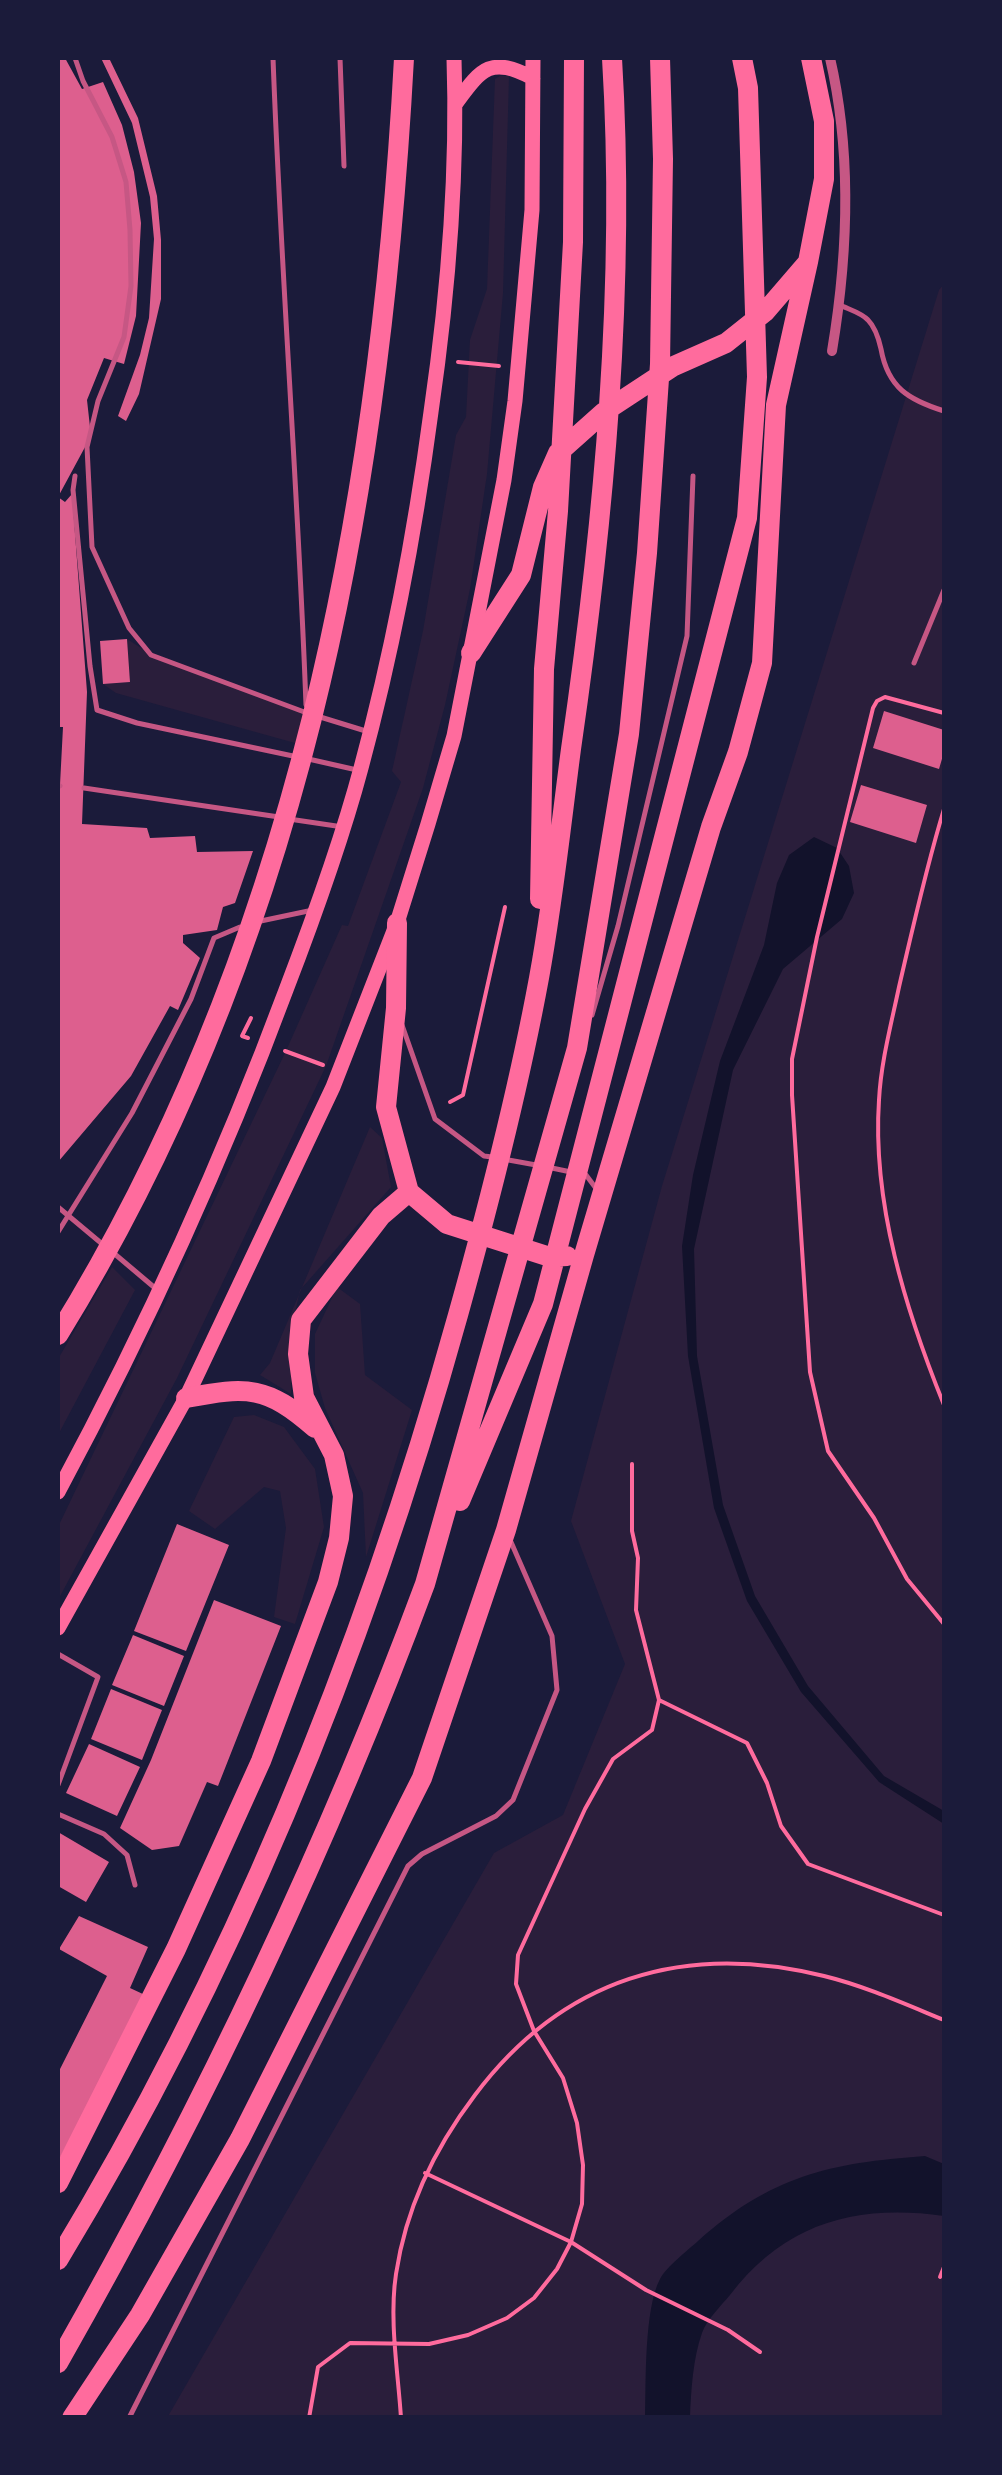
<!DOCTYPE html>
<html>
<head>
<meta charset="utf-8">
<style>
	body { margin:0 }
	#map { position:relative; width:1002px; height:2475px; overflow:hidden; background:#1b1b3a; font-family:"Sofia Sans Condensed",sans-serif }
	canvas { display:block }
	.frame { position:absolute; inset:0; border:60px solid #1b1b3a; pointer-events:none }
</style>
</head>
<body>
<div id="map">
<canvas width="1002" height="2475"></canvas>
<div class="frame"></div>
</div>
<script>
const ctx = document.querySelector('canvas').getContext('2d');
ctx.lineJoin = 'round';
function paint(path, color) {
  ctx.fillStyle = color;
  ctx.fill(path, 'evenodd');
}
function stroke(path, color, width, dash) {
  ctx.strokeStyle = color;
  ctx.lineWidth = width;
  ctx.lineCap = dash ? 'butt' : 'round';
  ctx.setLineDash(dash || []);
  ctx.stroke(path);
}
paint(new Path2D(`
	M500 76H509L503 293 487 474 470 589 445 705 423 788 326 1066 177 1378 58 1600V1527L286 1051 342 925 348 926 401 782 392 771 423 631 456 435 466 417 470 340 487 289 495 79Z
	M944 284V2417L167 2418 494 1853 563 1815 625 1664 571 1521 662 1186 939 290Z
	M127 639 152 655 307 713 295 743 116 693 103 684 130 682Z
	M370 1127 382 1138 391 1187 300 1290 292 1327 291 1394 260 1375 270 1363Z
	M112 1267 135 1290 58 1435V1359Z
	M337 1287 360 1304 365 1375 412 1410 366 1557 363 1493 325 1408 315 1373V1334Z
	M254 1415 284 1427 315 1469 324 1527 295 1624 274 1617 286 1528 280 1491 264 1487 215 1529 189 1511 234 1417Z`), '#2a1e3b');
paint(new Path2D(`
	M814 837 837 848 849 866 854 893 842 919 783 969 733 1070 694 1249 697 1356 723 1505 755 1596 808 1686 884 1776 944 1811V1824L879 1782 801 1692 747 1601 714 1508 688 1356 682 1246 693 1175 720 1061 764 945 777 883 789 855Z
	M925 2156 944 2164V2216C857 2204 786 2222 730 2295 721 2306 707 2319 702 2333 693 2358 691 2391 690 2417L645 2418C646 2383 644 2309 660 2279 667 2266 687 2251 698 2241 771 2176 829 2163 925 2156Z`), '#12122b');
paint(new Path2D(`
	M58 58H65L82 89 103 82 122 125 134 172 141 223 136 316 124 364 104 358 87 400 91 436 58 497 65 502 72 494 87 692 82 824 147 828 150 838 195 836 197 852 253 851 235 903 223 907 217 930 183 935V943L200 958 178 1010 170 1006 131 1076 58 1162V823L63 727H58Z
	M101 58H109L138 118 157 196 161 240V299L139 394 126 421 118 416 140 355 149 318 154 239 150 197 132 123Z
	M127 639 130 682 103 684 100 641Z
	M884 711 944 730V752L939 769 873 748Z
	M861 785 927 805 916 843 850 822Z
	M177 1524 229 1545 186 1651 134 1631Z
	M214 1600 281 1626 218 1786 207 1782 179 1846 152 1850 120 1828 151 1760Z
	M133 1635 184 1656 164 1706 112 1685Z
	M111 1689 162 1710 142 1760 91 1739Z
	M89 1744 140 1767 117 1816 66 1793Z
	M58 1832 109 1862 86 1902 58 1886Z
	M79 1916 148 1947 130 1988 145 1995 58 2162V2073L107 1976 59 1949Z`), '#dd5f8e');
stroke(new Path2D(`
	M458 362 499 366
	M944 713 885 697 877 701 873 708 817 937 792 1059V1095L810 1372 828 1451 874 1518 907 1579 944 1624
	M944 809C926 868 913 927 899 987 891 1025 881 1062 879 1100 872 1203 906 1311 944 1405
	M248 1038 242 1036 251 1018
	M285 1051 323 1065
	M450 1102 463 1095 505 907
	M659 1700 747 1743 767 1783 781 1826 808 1864 944 1915
	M425 2173 571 2242 646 2290 728 2330 760 2352
	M940 2277 944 2267
	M309 2418 318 2367 350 2343 429 2344 468 2335 507 2318 534 2298 557 2269 571 2242 582 2204 583 2165 577 2123 563 2078 534 2031 516 1984 518 1955 585 1809 613 1759 652 1730 659 1700 636 1610 638 1558 632 1531V1464
	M401 2418C398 2371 389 2320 396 2274 406 2207 434 2149 475 2095 562 1979 683 1941 824 1976 865 1986 905 2004 944 2020`), '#ff6b9d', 4);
stroke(new Path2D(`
	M75 58 83 81 112 137 126 182 130 230 131 286 124 337 98 401 87 447 92 547 129 628 151 655 307 713
	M273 58C281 274 298 489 306 705
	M340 58 344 166
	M840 305C848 309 862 313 868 320 875 327 879 340 881 349 888 388 909 400 944 411
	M75 476 73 490 90 666 97 710 137 723 293 756
	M914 663 944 590
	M317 716 369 732
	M304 758 357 770
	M58 785 60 786
	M84 788 279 817
	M289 819 343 827
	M256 922 313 910
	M592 1015 618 926 687 636 693 476
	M402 1025 435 1119 484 1156 492 1157
	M503 1159 536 1165
	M547 1167 571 1172
	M582 1174 586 1175 598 1191
	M58 1207 101 1243
	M58 1232 132 1113 191 999 214 938 240 927
	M110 1250 155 1288
	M58 1654 98 1677 58 1785
	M58 1814 104 1834 127 1855 135 1885
	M129 2418 408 1866 422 1854 496 1816 513 1800 557 1690 552 1636 511 1542`), '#c65784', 5);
stroke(new Path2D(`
	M830 58C852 153 848 255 832 351`), '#c65784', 10);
stroke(new Path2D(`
	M456 103C482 68 490 56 533 78
	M58 1492C145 1330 222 1162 286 990 314 917 341 843 361 768 393 650 415 532 431 412 448 295 458 176 454 58
	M58 1628 186 1398 333 1087 397 923 428 824 454 736 504 480 515 401 532 210 533 58`), '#ff6b9d', 15);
stroke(new Path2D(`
	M471 653 521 575 543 487 558 453 604 412 674 366 726 343 765 312 808 262 824 179V121L811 58
	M540 899 544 669 558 511 573 242 574 58
	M397 923 396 1008 386 1107 409 1192 447 1224 550 1257 567 1256
	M58 1335C297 948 380 506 404 58
	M186 1398C248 1386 267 1386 315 1428
	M460 1501 543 1304 747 518 757 377 748 88 742 58
	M58 2183 176 1949 261 1761 328 1582 339 1538 343 1496 334 1455 304 1397 298 1354 301 1320 381 1216 409 1192
	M58 2260C236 1966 366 1646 458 1315 489 1204 518 1092 539 978 553 902 561 825 571 749 604 521 626 287 612 58
	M58 2363C200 2113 325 1854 425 1584L577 1048 629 734 647 553 660 364 663 159 660 58
	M72 2418 140 2315 240 2139 422 1778 506 1530 584 1255 711 827 738 752 762 663 776 405 808 262`), '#ff6b9d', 20);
</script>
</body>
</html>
